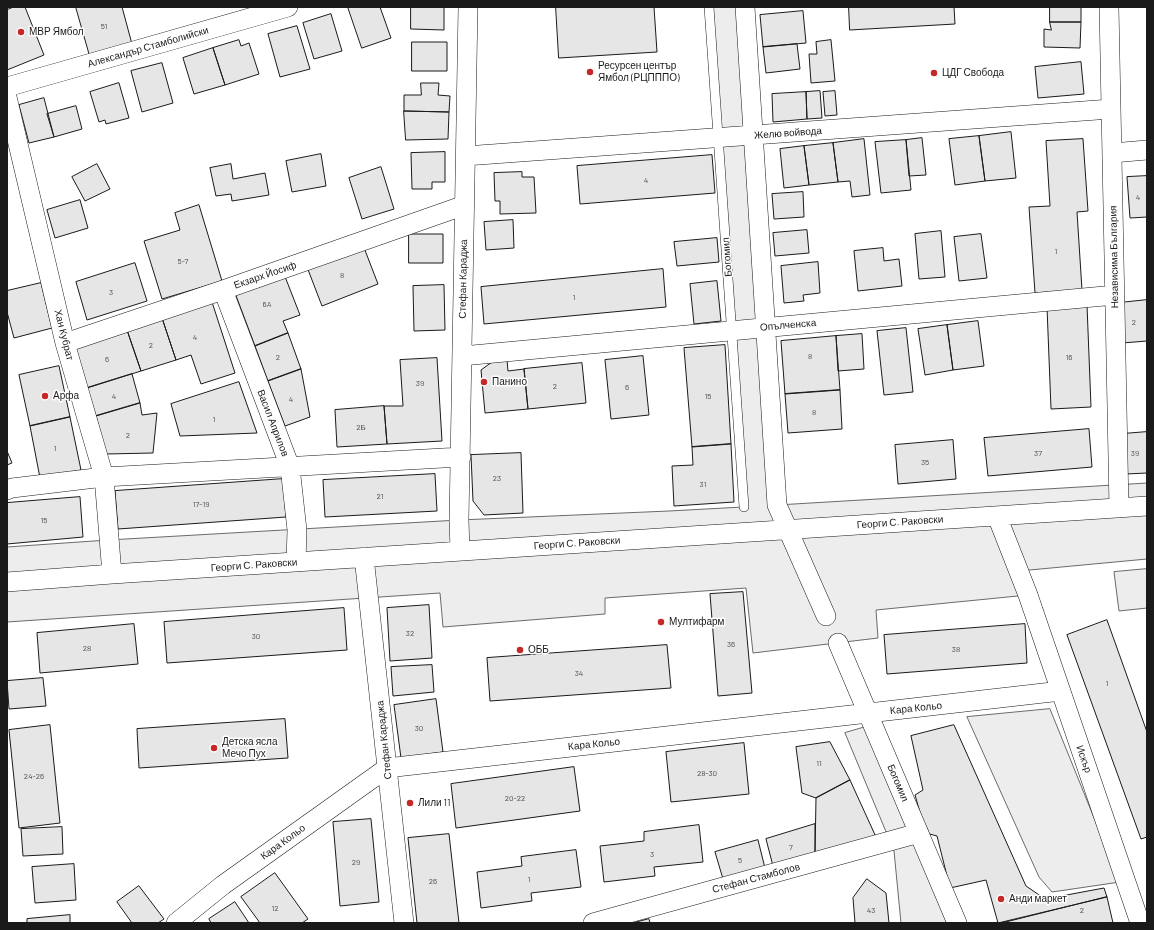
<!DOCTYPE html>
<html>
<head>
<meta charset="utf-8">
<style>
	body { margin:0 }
	#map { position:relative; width:1154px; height:930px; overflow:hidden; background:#fff; font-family:Barlow,sans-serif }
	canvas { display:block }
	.frame { position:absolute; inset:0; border:8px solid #1a1a1a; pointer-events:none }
</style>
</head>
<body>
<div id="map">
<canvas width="1154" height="930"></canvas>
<div class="frame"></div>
</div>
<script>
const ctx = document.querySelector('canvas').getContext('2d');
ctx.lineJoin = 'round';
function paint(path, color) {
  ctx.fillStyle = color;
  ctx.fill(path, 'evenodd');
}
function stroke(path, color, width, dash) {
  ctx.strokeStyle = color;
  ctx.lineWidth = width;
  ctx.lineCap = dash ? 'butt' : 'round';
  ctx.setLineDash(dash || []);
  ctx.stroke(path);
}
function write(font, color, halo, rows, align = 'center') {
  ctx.font = font + ' Barlow,sans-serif';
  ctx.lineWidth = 3;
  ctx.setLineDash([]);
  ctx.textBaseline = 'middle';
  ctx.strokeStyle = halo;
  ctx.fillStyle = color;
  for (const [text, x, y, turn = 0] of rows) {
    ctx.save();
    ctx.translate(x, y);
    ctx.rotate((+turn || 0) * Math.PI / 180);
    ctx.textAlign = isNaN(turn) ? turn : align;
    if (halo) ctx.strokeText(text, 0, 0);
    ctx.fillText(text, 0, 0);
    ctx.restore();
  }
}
const built = new Path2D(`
	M709 7H745L777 505 1147 483V559L1019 571 1028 595 876 610 878 638 753 653 746 588 605 598V614L443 627 440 593 7 622V547L108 540 459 520 669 511 743 507Z
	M1147 569V608L1119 611 1114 572Z
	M1050 709 1120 882 1052 892 1039 877 967 717Z
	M869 726 947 923H901L894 851 845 733Z`);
paint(built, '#ededed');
stroke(built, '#6a6a6a', 1);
const building = new Path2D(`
	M14 7H25L44 55 7 70V10Z
	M76 7H122L132 44 90 56Z
	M348 7H380L391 38 362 48Z
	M411 7H444V30L411 29Z
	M556 7H654L657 52 559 58Z
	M849 7H954L955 24 850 30Z
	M1050 7H1081V22H1050Z
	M803 11 806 43 763 47 760 15Z
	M331 14 342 51 314 59 303 23Z
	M1050 22H1081L1080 48 1044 47V29L1051 30Z
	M297 26 310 69 280 77 268 34Z
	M239 40 241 46 249 43 259 74 225 85 213 48Z
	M831 40 835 81 811 83 809 54H817L816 42Z
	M412 42H447V71H412Z
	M797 44 800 69 766 73 763 47Z
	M213 48 225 85 194 94 183 58Z
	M1081 62 1084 94 1038 98 1035 67Z
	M162 63 173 103 142 112 131 71Z
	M119 83 129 118 106 124 105 120 99 122 90 92Z
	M421 83H439L438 95 450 96 449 112 404 111V95H421Z
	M820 91 822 118 807 119 806 92Z
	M835 91 837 115 825 116 823 92Z
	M806 92 807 119 773 122 772 94Z
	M44 98 54 137 29 143 19 105Z
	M76 106 82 129 54 137 47 114Z
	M404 111 449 112 448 139 406 140Z
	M1011 132 1016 178 985 181 979 136Z
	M979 136 985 181 955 185 949 139Z
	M922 138 926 175 909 176 906 140Z
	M864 139 870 195 852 197 850 181 838 182 833 143Z
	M1083 139 1088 211 1077 212 1082 290 1035 293 1029 207 1050 206 1046 141Z
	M906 140 911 190 881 193 875 142Z
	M833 143 838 182 809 185 804 146Z
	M804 146 809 185 784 188 780 149Z
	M445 152V182H432V189H412L411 153Z
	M321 154 326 186 292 192 286 161Z
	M712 155 715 193 580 204 577 166Z
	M97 164 110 189 85 201 72 177Z
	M231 164 233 179 265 173 269 195 232 201 231 194 216 196 210 168Z
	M381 167 394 209 362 219 349 178Z
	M522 172V177H534L536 213 500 214V201H495L494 173Z
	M1147 176V217L1130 218 1127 177Z
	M803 192 804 217 774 219 772 194Z
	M80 200 88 228 55 238 47 210Z
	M199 205 222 281 162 299 144 241 180 230 175 213Z
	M513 220 514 248 486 250 484 222Z
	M807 230 809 253 775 256 773 233Z
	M941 231 945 277 919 279 915 234Z
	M409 234H443V263H409Z
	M981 234 987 278 959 281 954 237Z
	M717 238 719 262 677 266 674 242Z
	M363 245 378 284 322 306 307 267Z
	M883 248 884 261 899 259 902 286 858 291 854 251Z
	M818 262 820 293 803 295 804 301 784 303 781 266Z
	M135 263 147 301 87 320 76 282Z
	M663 269 666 307 484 324 481 287Z
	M284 274 300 315 283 321 288 333 255 346 235 293Z
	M717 281 721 321 694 324 690 284Z
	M41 283 52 328 14 338 7 312V291Z
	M444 285 445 330 414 331 413 286Z
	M1147 300V341L1122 343 1119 303Z
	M212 302 235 373 201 384 191 355 176 360 162 318Z
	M1087 305 1091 407 1051 409 1047 307Z
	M162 318 176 360 141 371 127 330Z
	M978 321 984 366 953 370 947 325Z
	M947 325 953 370 925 375 918 329Z
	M906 328 913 392 884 395 877 331Z
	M127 330 141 371 87 388 74 347Z
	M288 333 301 369 268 381 255 346Z
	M862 334 864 369 838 371 836 336Z
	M836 336 840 390 785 394 781 341Z
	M725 345 731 444 692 447 684 348Z
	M643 356 649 415 611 419 605 360Z
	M437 358 442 441 387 444 384 406H403L400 360Z
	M507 360 508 371 524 369 528 409 485 413 481 370 492 362Z
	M582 363 586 403 528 409 524 369Z
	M59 366 70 417 30 426 19 375Z
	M301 369 310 417 285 426 268 381Z
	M132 374 140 403 96 416 87 388Z
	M239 382 257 433 180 436 171 404Z
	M840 390 842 429 788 433 785 394Z
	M140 403 142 415 157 413 153 453 106 454 96 416Z
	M384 406 387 444 337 447 335 410Z
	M70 417 81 470 40 478 30 426Z
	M1089 429 1092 467 988 476 984 438Z
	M1147 432V473L1126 474 1122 434Z
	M953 440 956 479 898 484 895 445Z
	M731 444 734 502 674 506 672 466 693 465 692 447Z
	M7 451 12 463 7 465Z
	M521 453 523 513 484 515 473 501 471 455Z
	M435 474 437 511 325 517 323 480Z
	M283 479 286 517 118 529 115 491Z
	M80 497 83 537 7 544V503Z
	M743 592 752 693 718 696 710 594Z
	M429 605 432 658 390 661 387 608Z
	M344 608 347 650 167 663 164 622Z
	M1107 620 1147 732V837L1141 839 1067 635Z
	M134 624 138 664 40 673 37 633Z
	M1025 624 1027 663 887 674 884 635Z
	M667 645 671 688 490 701 487 658Z
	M432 665 434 692 393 696 391 667Z
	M43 678 46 706 9 709 7 681Z
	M436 699 443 752 401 758 394 705Z
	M285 719 288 758 139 768 137 729Z
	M50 725 60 823 19 828 9 730Z
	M954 725 1026 886 1045 899 1104 888 1107 897 998 923 986 880 950 888 937 836 926 833 915 795 923 790 911 736Z
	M830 742 850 780 816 798 802 793 796 747Z
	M744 743 749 794 671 802 666 752Z
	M574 767 580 811 456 828 451 784Z
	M850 780 876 837 815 854 816 798Z
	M371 819 379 902 340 906 333 822Z
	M815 824V854L773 866 766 839Z
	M699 825 703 862 654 867 655 876 604 882 600 846 644 841V832Z
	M62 827 63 854 23 856 21 829Z
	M449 834 459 923H417L408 838Z
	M758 840 765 868 723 879 715 852Z
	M576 850 581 887 531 893 532 901 481 908 477 872 522 866 521 857Z
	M74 864 76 900 35 903 32 867Z
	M275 873 308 919 302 923H260L241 897Z
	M867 879 886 893 889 923H855L853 898Z
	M139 886 164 919 158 923H132L117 902Z
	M1107 897 1113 923H1002Z
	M235 902 249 923H211L209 919Z
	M70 915V923H27V919Z
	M649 919 650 923H633Z`);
paint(building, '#e6e6e6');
stroke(building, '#1a1a1a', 1);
const lane = new Path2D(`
	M709 7 744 507`);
const street = new Path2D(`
	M745 7 777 505 826 616
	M1109 7 1119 508
	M7 87 288 7
	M7 97 65 343 104 477 112 574
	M1112 153 1147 150
	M465 156 1111 109
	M223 290 290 467 297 530 296 562
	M65 343 223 290 465 205
	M462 356 1115 295
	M7 490 12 488 104 477 461 457
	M997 516 1028 595 1140 923
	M460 551 459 520 468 7
	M364 557 404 923
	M7 582 112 574 1147 506
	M838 643 957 923
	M176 923 223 885 387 768 1061 691
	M593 923 919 833`);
stroke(lane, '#1a1a1a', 10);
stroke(street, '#1a1a1a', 20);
stroke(lane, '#fff', 9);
stroke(street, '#fff', 19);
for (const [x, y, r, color] of [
	[21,32,4,"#c62828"],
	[590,72,4,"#c62828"],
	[934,73,4,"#c62828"],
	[484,382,4,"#c62828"],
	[45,396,4,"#c62828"],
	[661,622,4,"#c62828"],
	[520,650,4,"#c62828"],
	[214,748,4,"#c62828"],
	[410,803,4,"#c62828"],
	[1001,899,4,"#c62828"]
]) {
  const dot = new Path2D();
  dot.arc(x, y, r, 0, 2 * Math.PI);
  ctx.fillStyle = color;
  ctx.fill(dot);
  stroke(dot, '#fff', 1.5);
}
write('8px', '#4d4d4d', null, [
	["51",104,26],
	["4",646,180],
	["4",1138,197],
	["1",1056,251],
	["5-7",183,261],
	["8",342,275],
	["3",111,292],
	["1",574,297],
	["6A",267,304],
	["2",1134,322],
	["4",195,337],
	["2",151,345],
	["8",810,356],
	["2",278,357],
	["16",1069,357],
	["6",107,359],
	["39",420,383],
	["2",555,386],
	["6",627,387],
	["4",114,396],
	["15",708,396],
	["4",291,399],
	["8",814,412],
	["1",214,419],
	["2Б",361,427],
	["2",128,435],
	["1",55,448],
	["37",1038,453],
	["39",1135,453],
	["35",925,462],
	["23",497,478],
	["31",703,484],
	["21",380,496],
	["17-19",201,504],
	["15",44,520],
	["32",410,633],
	["30",256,636],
	["36",731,644],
	["28",87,648],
	["38",956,649],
	["34",579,673],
	["1",1107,683],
	["30",419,728],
	["11",819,763],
	["28-30",707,773],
	["24-26",34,776],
	["20-22",515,798],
	["7",791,847],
	["3",652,854],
	["5",740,860],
	["29",356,862],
	["1",529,879],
	["26",433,881],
	["12",275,908],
	["43",871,910],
	["2",1082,910]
]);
write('10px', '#1a1a1a', '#fff', [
	["МВР Ямбол",29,32],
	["Ресурсен център",598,66],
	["Ямбол (РЦПППО)",598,78],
	["ЦДГ Свобода",942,73],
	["Панино",492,382],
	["Арфа",53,396],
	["Мултифарм",669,622],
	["ОББ",528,650],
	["Детска ясла",222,742],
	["Мечо Пух",222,754],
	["Лили 11",418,803],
	["Анди маркет",1009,899]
], 'left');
write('10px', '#1a1a1a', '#fff', [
	["Александър Стамболийски",148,47,-16],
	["Желю войвода",788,133,-4],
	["Богомил",727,257,-94],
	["Независима България",1114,257,-91],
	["Екзарх Йосиф",265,275,-19],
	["Стефан Караджа",463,279,-89],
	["Опълченска",788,325,-5],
	["Хан Кубрат",64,335,76],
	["Васил Априлов",273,423,69],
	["Георги С. Раковски",900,522,-4],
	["Георги С. Раковски",577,543,-4],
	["Георги С. Раковски",254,565,-4],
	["Кара Кольо",916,708,-6],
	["Стефан Караджа",384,740,-96],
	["Кара Кольо",594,744,-6],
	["Искър",1084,759,71],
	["Богомил",898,783,67],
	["Кара Кольо",283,842,-36],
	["Стефан Стамболов",756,878,-15]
]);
</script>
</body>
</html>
